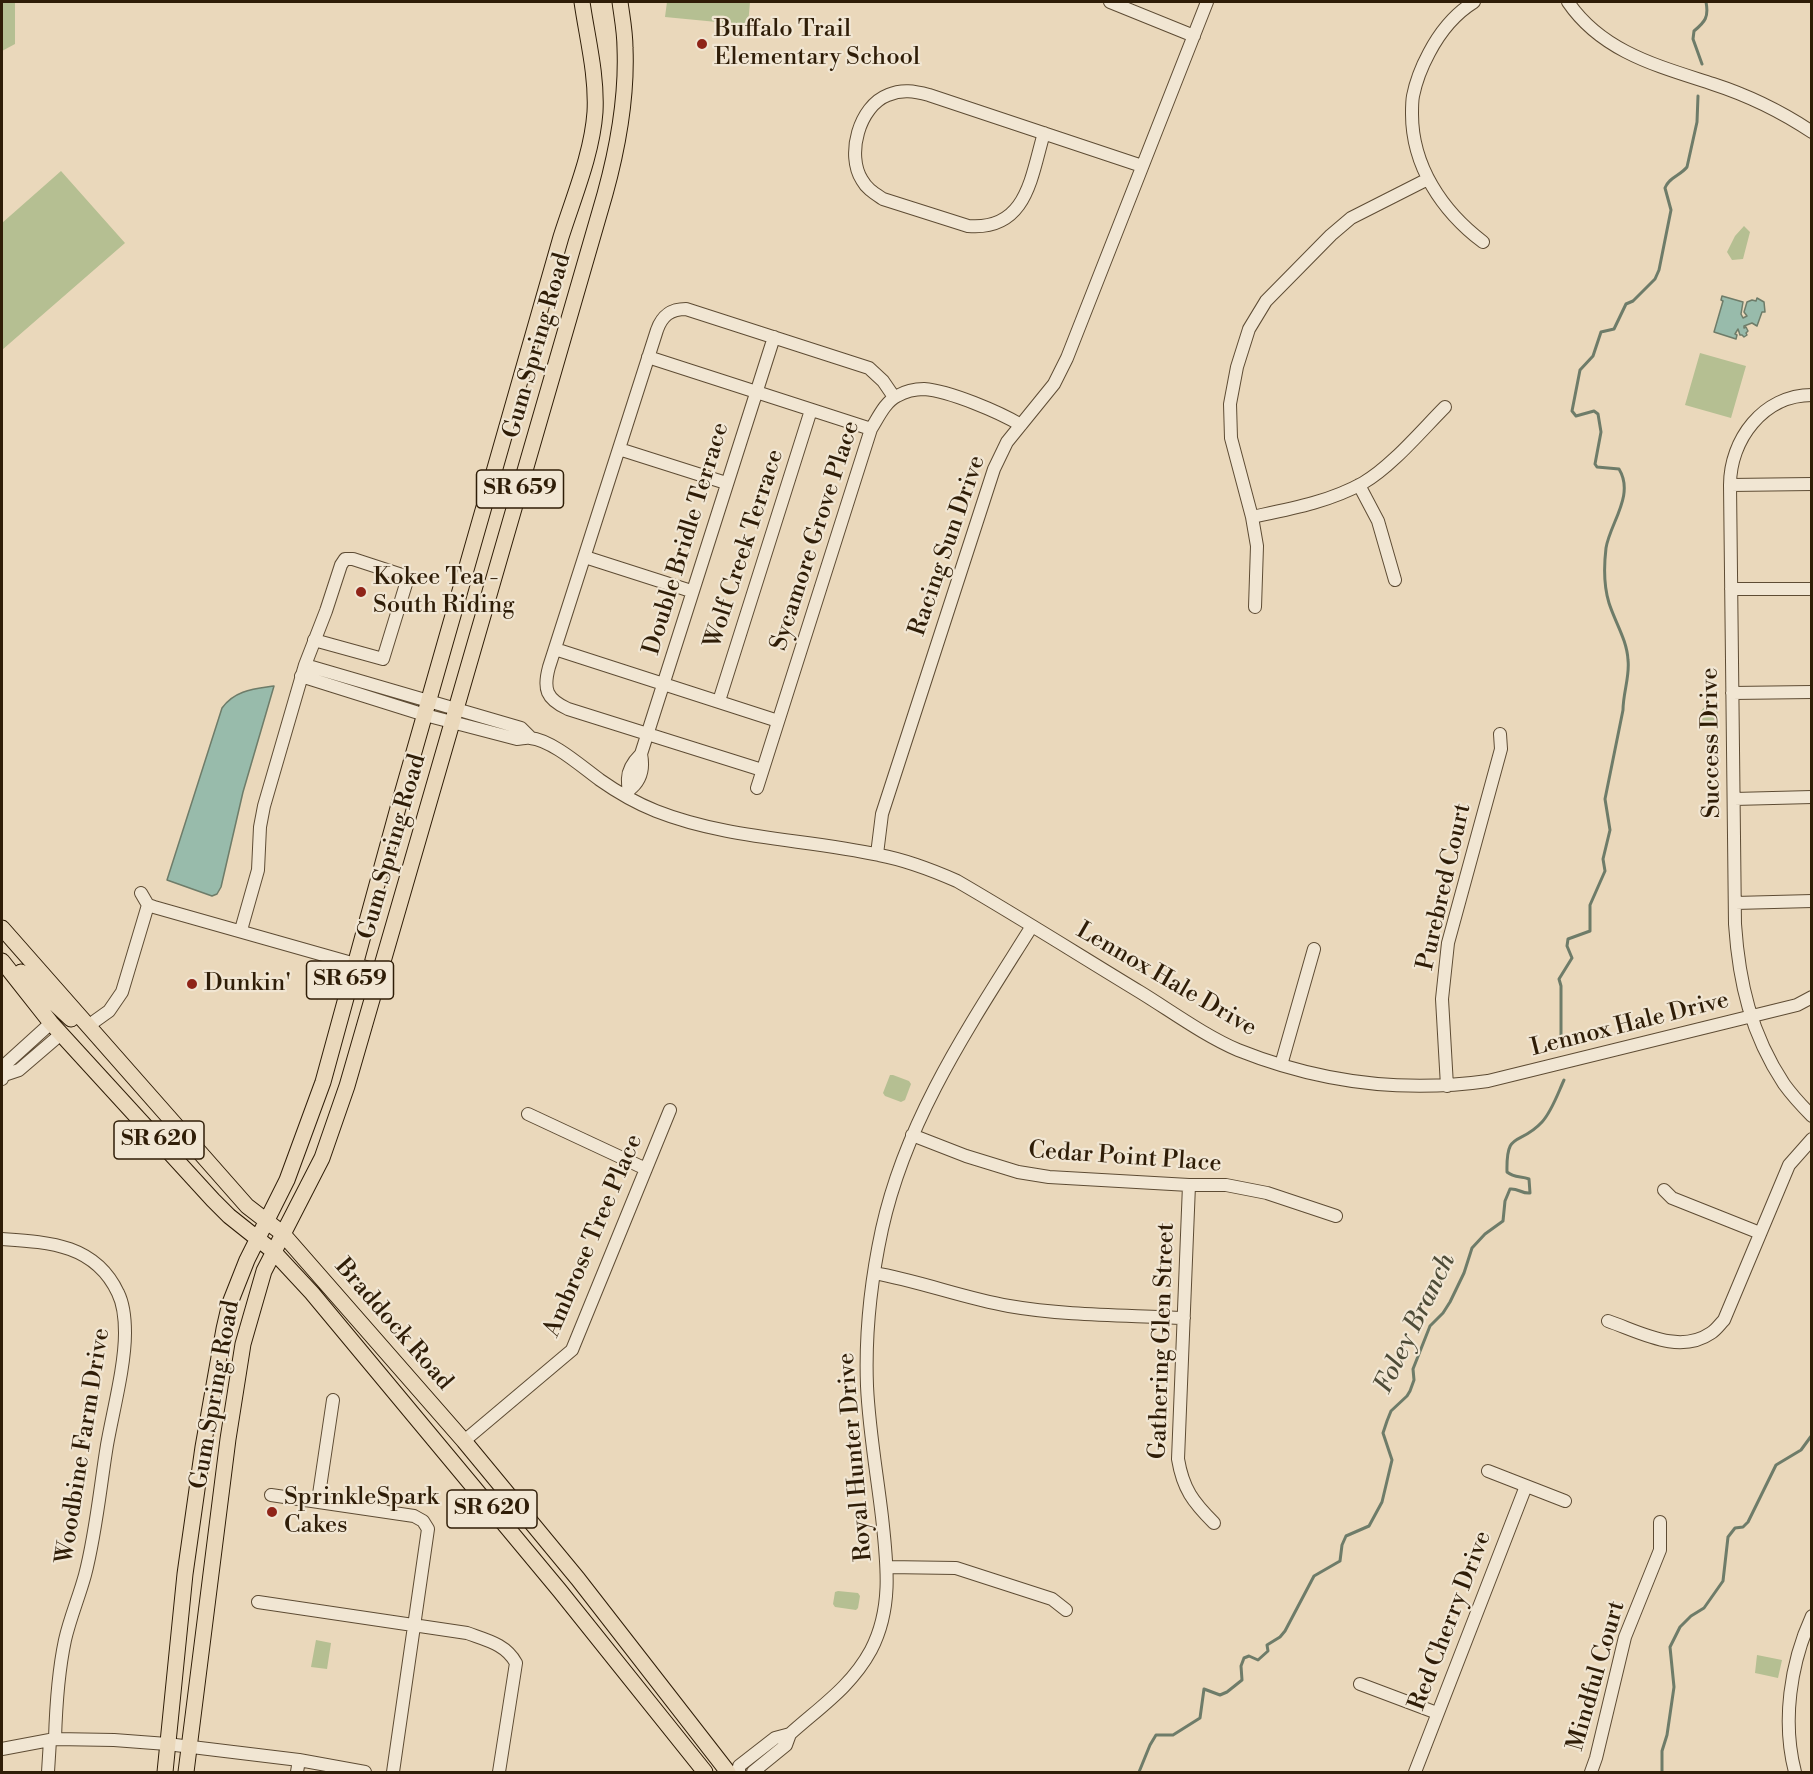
<!DOCTYPE html>
<html>
<head>
<meta charset="utf-8">
<style>
	body { margin:0 }
	#map { position:relative; width:1813px; height:1774px; overflow:hidden; background:#ead8bb; font-family:"Libre Bodoni",serif }
	canvas { display:block }
	.frame { position:absolute; inset:0; border:3px solid #2f1d07; pointer-events:none }
</style>
</head>
<body>
<div id="map">
<canvas width="1813" height="1774"></canvas>
<div class="frame"></div>
</div>
<script>
const ctx = document.querySelector('canvas').getContext('2d');
ctx.lineJoin = 'round';
function paint(path, color) {
  ctx.fillStyle = color;
  ctx.fill(path, 'evenodd');
}
function stroke(path, color, width, dash) {
  ctx.strokeStyle = color;
  ctx.lineWidth = width;
  ctx.lineCap = dash ? 'butt' : 'round';
  ctx.setLineDash(dash || []);
  ctx.stroke(path);
}
function write(font, color, halo, rows, align = 'center') {
  ctx.font = font + ' "Libre Bodoni",serif';
  ctx.lineWidth = 4.5;
  ctx.setLineDash([]);
  ctx.textBaseline = 'middle';
  ctx.strokeStyle = halo;
  ctx.fillStyle = color;
  for (const [text, x, y, turn = 0] of rows) {
    ctx.save();
    ctx.translate(x, y);
    ctx.rotate((+turn || 0) * Math.PI / 180);
    ctx.textAlign = isNaN(turn) ? turn : align;
    if (halo) ctx.strokeText(text, 0, 0);
    ctx.fillText(text, 0, 0);
    ctx.restore();
  }
}
paint(new Path2D(`
	M2 2H15V44L2 51Z
	M667 2H750L748 25 665 17Z
	M61 171 125 243 2 350V223Z
	M1744 226 1750 232 1743 259 1732 260 1727 252 1735 236Z
	M1700 353 1746 366 1731 418 1685 405Z
	M1700 715a9 9 0 1 1 18 0a9 9 0 1 1-18 0Z
	M890 1075H893L909 1081 911 1084 905 1100 901 1102 885 1096 883 1093Z
	M838 1591 858 1593 860 1596 858 1608 856 1610 835 1607 833 1604 835 1592Z
	M316 1640 331 1643 327 1669 311 1667Z
	M1757 1655 1782 1660 1778 1678 1755 1673Z`), '#b5bf92');
const water = new Path2D(`
	M1722 296 1743 302 1741 314 1743 318 1747 316 1744 312 1747 302 1752 300 1756 301 1757 298 1764 302 1765 312H1762L1757 326 1752 323 1744 326V328L1746 327 1748 331 1746 333 1747 335 1744 337 1742 335H1740L1738 329 1735 334 1737 335 1736 339 1714 332 1723 301 1721 300Z
	M274 686 243 792 221 887 217 894 212 896 167 880 222 708C235 690 254 689 274 686Z`);
paint(water, '#98bbab');
stroke(water, '#6e7c69', 1.5);
stroke(new Path2D(`
	M1702 64 1693 39 1694 31C1705 22 1709 17 1706 2
	M1561 1048V986L1559 979 1572 958 1567 946 1568 939 1590 931V905L1605 871 1603 859 1610 830 1605 799 1623 710C1623 693 1630 676 1628 660 1627 640 1615 622 1609 603 1604 587 1604 565 1606 548 1610 523 1635 495 1619 469L1597 467 1595 464 1601 432 1598 414 1594 411 1576 416 1572 411 1580 370 1593 356 1601 332 1614 329 1626 304 1633 301 1655 279 1659 270 1671 210 1665 188C1669 177 1680 176 1687 167L1697 122 1698 96
	M1139 1772 1150 1745 1156 1735H1173L1200 1718 1204 1689 1220 1695 1227 1692 1242 1680 1241 1666 1244 1658 1249 1656 1258 1660 1268 1651 1267 1645 1280 1637 1285 1631 1314 1576 1340 1561 1342 1545 1346 1536 1369 1526 1382 1502 1392 1460 1383 1433 1387 1421 1391 1411 1407 1396 1410 1391 1414 1380 1413 1369 1430 1326 1443 1313 1450 1302 1464 1273 1472 1248 1485 1234 1503 1221 1505 1201 1510 1189C1518 1188 1522 1194 1530 1193L1529 1179C1521 1176 1514 1178 1507 1172 1506 1129 1519 1147 1542 1122 1552 1111 1558 1093 1564 1080
	M1662 1772V1751L1667 1735 1674 1687 1670 1647 1680 1627 1691 1616 1704 1608 1723 1581 1728 1537 1735 1528 1743 1527 1748 1522 1776 1465 1801 1450 1812 1435`), '#6e7c69', 3);
const minor = new Path2D(`
	M1110 2 1194 36
	M1474 2C1453 15 1440 32 1429 53 1422 66 1416 81 1413 96 1412 101 1412 108 1412 114 1412 166 1442 211 1483 242
	M1568 2C1602 52 1658 66 1713 84 1747 95 1782 112 1812 132
	M1044 133C1031 177 1027 231 968 226L883 199C874 193 867 189 862 180 846 155 859 106 888 95 902 89 914 91 929 95L1142 166
	M648 357 871 429
	M1812 395C1763 395 1730 440 1730 485L1735 924C1739 983 1751 1034 1784 1084 1792 1095 1802 1106 1812 1116
	M619 449 726 483
	M1359 485 1378 521 1395 580
	M1730 485 1812 484
	M1252 517C1290 509 1329 502 1363 483 1391 467 1422 430 1445 407
	M585 557 691 591
	M1731 589H1812
	M1255 607 1257 546 1252 517 1231 438 1230 404 1237 367 1249 329 1266 301 1331 235 1351 218 1428 179
	M555 649 778 721
	M305 665 521 728 530 737
	M301 676 425 715 517 739C521 739 526 737 530 738 552 740 582 767 600 780 617 792 636 803 656 811 727 839 805 839 879 855 906 860 932 870 957 881 1019 917 1079 955 1140 992 1171 1011 1205 1036 1238 1050 1318 1082 1403 1093 1488 1081L1797 1005 1812 997
	M1732 693 1812 692
	M719 701 811 410
	M762 770 568 709C546 699 543 689 549 667L657 330C662 316 670 309 686 309L869 368 883 381 894 397
	M757 788 871 429C878 418 885 402 897 396 904 392 915 389 924 389 950 391 999 412 1021 425
	M629 790C641 781 644 769 641 754
	M628 797C629 790 628 788 628 781 627 771 634 761 641 754L774 337
	M1734 799 1812 797
	M877 854 882 814 994 469 1007 442 1054 384 1067 358 1207 2
	M141 893 148 905 154 907 380 971
	M1735 903 1812 901
	M241 930 258 870 260 827 264 806 305 665 326 611 341 565 345 559H353L405 576 406 584 383 659 314 640
	M88 1026 109 1011 122 992 148 905
	M1281 1065 1314 949
	M4 1075 19 1070 61 1034
	M2 1079 8 1062 51 1023
	M1447 1086 1442 999 1448 943 1501 749 1500 734
	M528 1114 646 1169
	M912 1135 966 1156 1018 1172 1049 1177 1189 1185H1226L1267 1193 1336 1216
	M1189 1185 1178 1459C1183 1489 1193 1502 1214 1523
	M1664 1190 1672 1198 1760 1233
	M2 1239C48 1242 95 1244 118 1293 124 1305 125 1320 125 1333 125 1366 113 1411 107 1445 100 1488 96 1533 85 1575 79 1597 70 1618 65 1640 58 1673 56 1705 55 1739
	M874 1273C920 1281 963 1298 1009 1306 1066 1316 1126 1315 1184 1318
	M1608 1321C1640 1332 1679 1355 1711 1333 1716 1330 1720 1324 1724 1320L1789 1165 1812 1139
	M464 1441 572 1350 670 1110
	M1488 1471 1565 1501
	M271 1495 414 1516 423 1521 428 1529 393 1772
	M318 1501 333 1400
	M887 1567 956 1568 1052 1599 1066 1610
	M258 1602 467 1633C486 1640 506 1644 516 1663L499 1772
	M1360 1684 1437 1713
	M2 1749 55 1739 114 1740 167 1744 299 1760 365 1772
	M48 1772 50 1740
	M297 1772 299 1760
	M739 1772V1766L775 1738 790 1734
	M753 1772 786 1745 790 1734C820 1707 851 1687 871 1650 893 1608 887 1563 882 1517 877 1474 869 1430 867 1386 865 1334 871 1280 882 1229 907 1116 972 1022 1032 926
	M1415 1772 1526 1486
	M1591 1772 1596 1758 1625 1637 1660 1550V1522
	M1795 1772C1782 1722 1790 1664 1812 1616`);
const major = new Path2D(`
	M2 928 247 1206 282 1233 464 1441 578 1579 728 1772
	M2 961 51 1023 213 1200 229 1216 273 1251 312 1293 560 1591 705 1772
	M21 972 71 1019
	M165 1772 185 1574 203 1447 224 1329 230 1303 247 1260 287 1180 323 1082 398 808 561 237C574 196 592 154 595 112 597 75 587 37 582 2
	M186 1772 228 1439 243 1344 264 1271 322 1158 347 1086 605 194C618 147 627 97 625 48 625 32 622 17 620 2`);
stroke(minor, '#5e4c34', 14);
stroke(major, '#2f1d07', 17);
stroke(minor, '#f1e6d3', 12);
stroke(major, '#ead8bb', 15);
for (const [x, y, r, color] of [
	[702,44,6,"#8f2418"],
	[361,592,6,"#8f2418"],
	[192,984,6,"#8f2418"],
	[272,1512,6,"#8f2418"]
]) {
  const dot = new Path2D();
  dot.arc(x, y, r, 0, 2 * Math.PI);
  ctx.fillStyle = color;
  ctx.fill(dot);
  stroke(dot, '#f1e6d3', 2);
}
for (const [x, y, w] of [
	[520,489,87],
	[350,980,87],
	[159,1140,90],
	[492,1509,90]
]) {
  const box = new Path2D();
  box.roundRect(x - w / 2, y - 19, w, 38, 4.5);
  ctx.fillStyle = '#f1e6d3';
  ctx.fill(box);
  stroke(box, '#2f1d07', 1.5);
}
write('bold 22px', '#2f1d07', null, [
	["SR 659",520,489],
	["SR 659",350,980],
	["SR 620",159,1140],
	["SR 620",492,1509]
]);
write('24px', '#2f1d07', '#f1e6d3', [
	["Buffalo Trail",714,30],
	["Elementary School",714,58],
	["Kokee Tea -",373,578],
	["South Riding",373,606],
	["Dunkin'",204,984],
	["SprinkleSpark",284,1498],
	["Cakes",284,1526]
], 'left');
write('24px', '#2f1d07', '#f1e6d3', [
	["Gum Spring Road",538,346,-74],
	["Sycamore Grove Place",816,536,-72],
	["Double Bridle Terrace",687,539,-73],
	["Racing Sun Drive",948,546,-71],
	["Wolf Creek Terrace",745,549,-72],
	["Success Drive",1712,743,-91],
	["Gum Spring Road",393,847,-74],
	["Purebred Court",1445,887,-77],
	["Lennox Hale Drive",1166,980,30],
	["Lennox Hale Drive",1630,1025,-14],
	["Cedar Point Place",1125,1158,4],
	["Ambrose Tree Place",594,1236,-67],
	["Braddock Road",393,1325,49],
	["Gathering Glen Street",1163,1341,-88],
	["Gum Spring Road",216,1395,-80],
	["Woodbine Farm Drive",84,1446,-81],
	["Royal Hunter Drive",856,1457,-95],
	["Red Cherry Drive",1451,1621,-69],
	["Mindful Court",1597,1676,-74]
]);
write('italic 26px', '#4e4c38', '#f1e6d3', [
	["Foley Branch",1416,1324,-64]
]);
</script>
</body>
</html>
